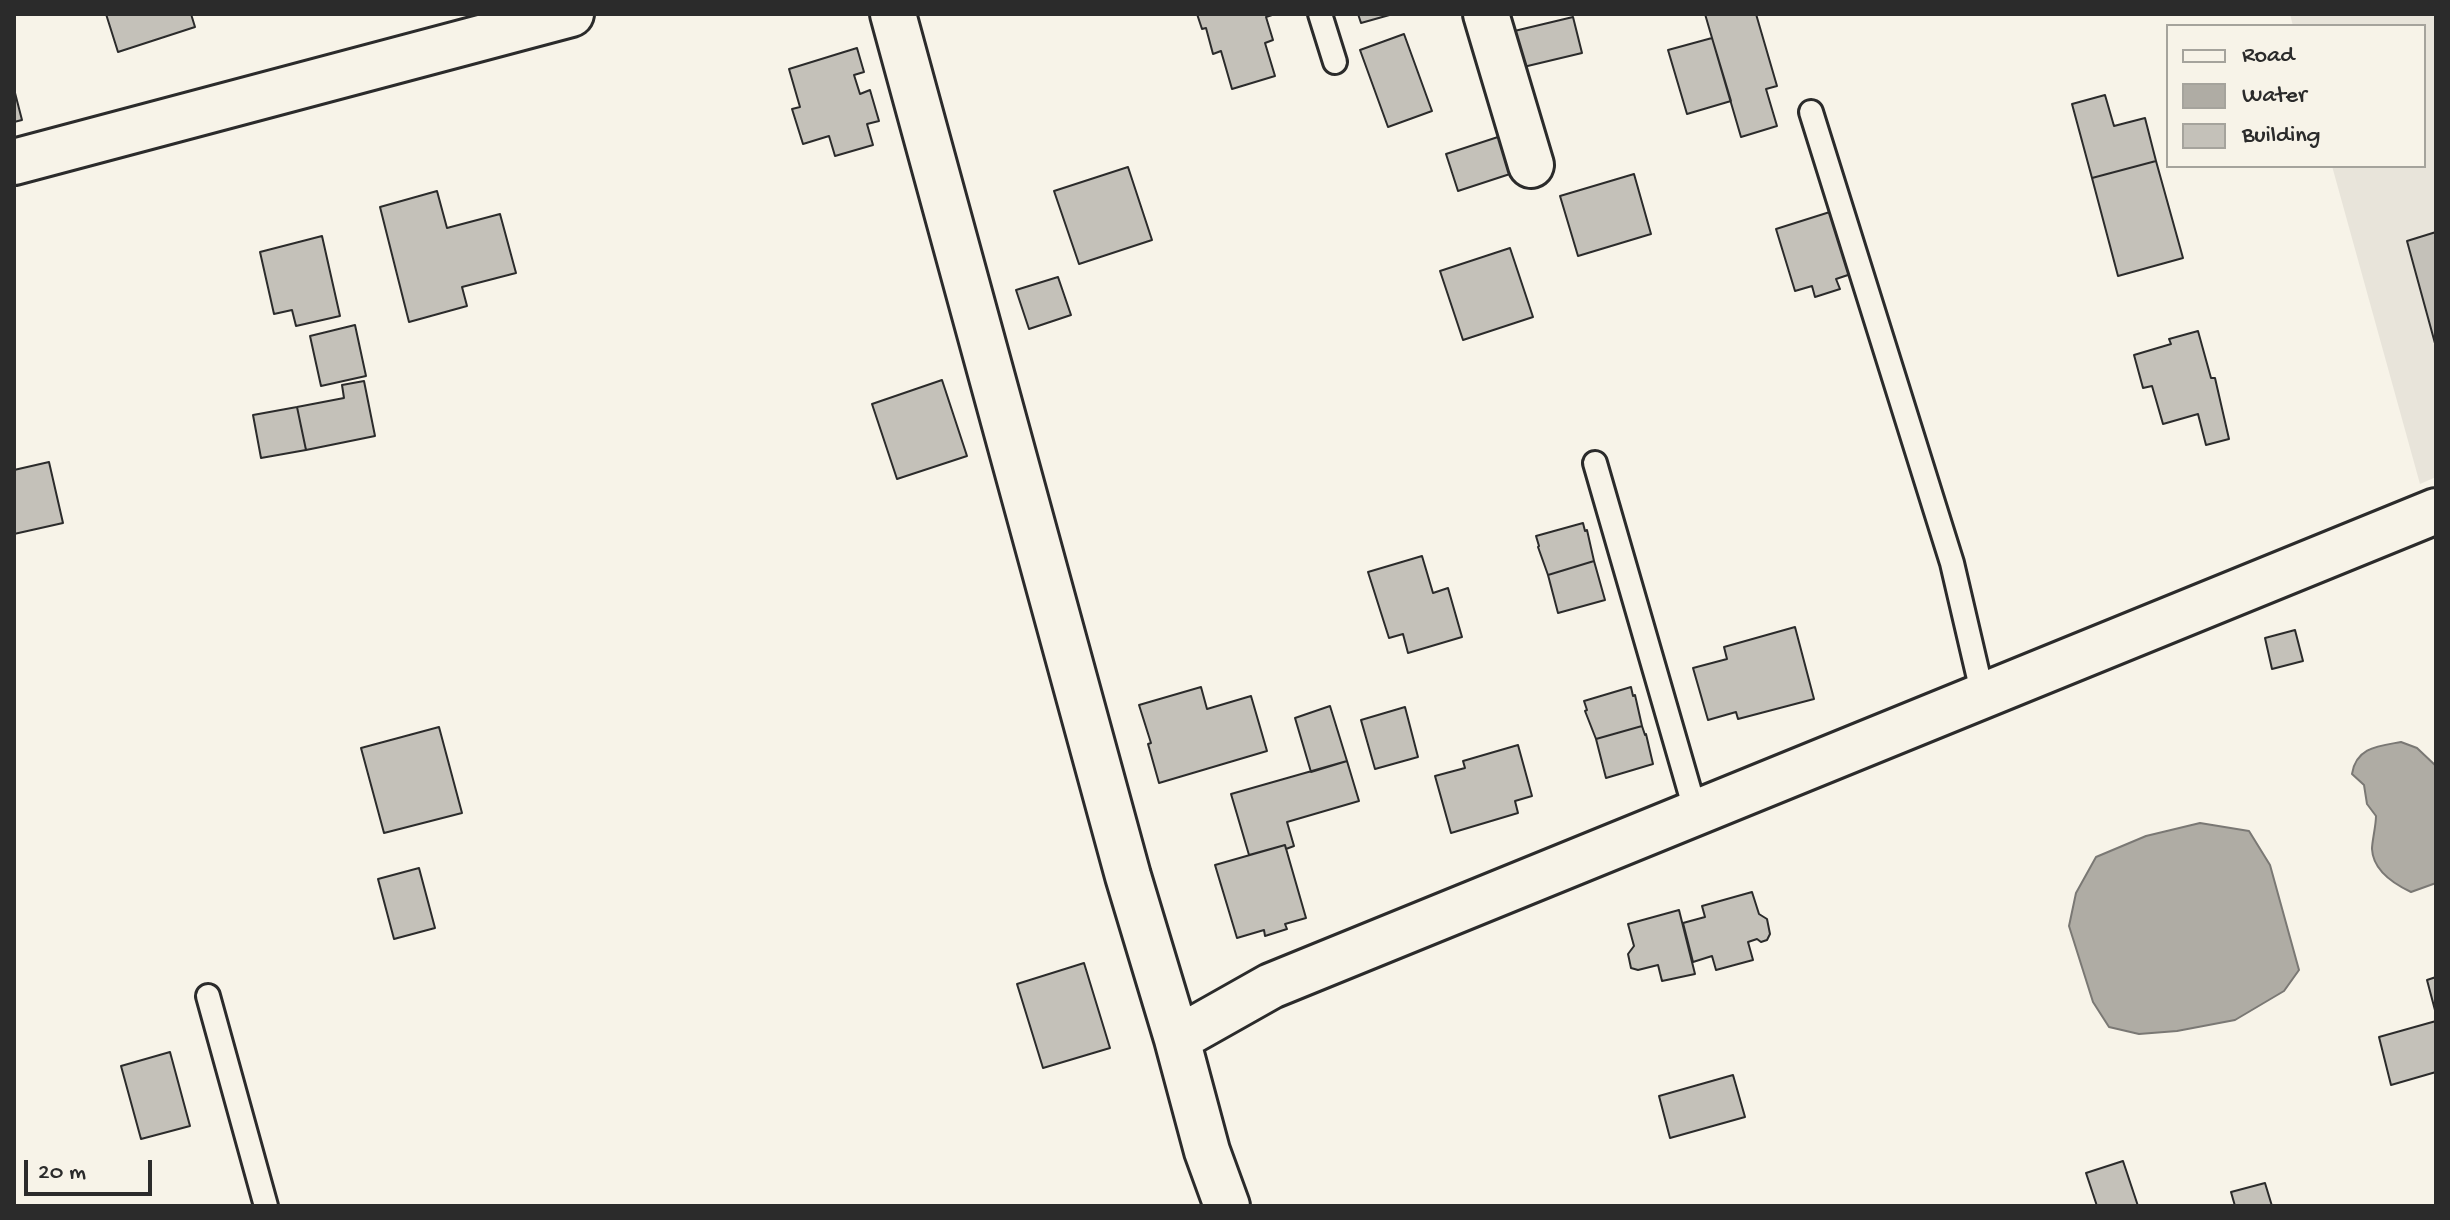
<!DOCTYPE html>
<html>
<head>
<meta charset="utf-8">
<style>
	body { margin:0 }
	#map { position:relative; width:2450px; height:1220px; overflow:hidden; background:#f7f3e8; font-family:"Gochi Hand",sans-serif }
	canvas { display:block }
	.frame { position:absolute; inset:0; border:16px solid #2b2b2b; pointer-events:none }
	.legend { position:absolute; left:2166px; top:24px; width:260px; height:144px; box-sizing:border-box; background:#f7f3e8; border:2px solid #a5a39c; margin:0; padding:10px 14px; list-style:none; font-size:24px; color:#2b2b2b }
	.legend li { display:flex; align-items:center; gap:16px; height:40px }
	.legend b { width:40px; border:2px solid #a5a39c }
	.scale { position:absolute; left:24px; top:1160px; width:128px; height:36px; box-sizing:border-box; border:4px solid #2b2b2b; border-top:0; padding-left:10px; font-size:24px; line-height:28px; white-space:nowrap; color:#2b2b2b; -webkit-text-stroke:6px #f7f3e8; paint-order:stroke }
</style>
</head>
<body>
<div id="map">
<canvas width="2450" height="1220"></canvas>
<div class="frame"></div>
<ul class="legend">
<li><b style="height:10px;background:#f7f3e8"></b>Road</li>
<li><b style="height:22px;background:#afaca4"></b>Water</li>
<li><b style="height:22px;background:#c4c1b9"></b>Building</li>
</ul>
<div class="scale">20 m</div>
</div>
<script>
const ctx = document.querySelector('canvas').getContext('2d');
ctx.lineJoin = 'round';
function paint(path, color) {
  ctx.fillStyle = color;
  ctx.fill(path, 'evenodd');
}
function stroke(path, color, width, dash) {
  ctx.strokeStyle = color;
  ctx.lineWidth = width;
  ctx.lineCap = dash ? 'butt' : 'round';
  ctx.setLineDash(dash || []);
  ctx.stroke(path);
}
paint(new Path2D(`
	M2290 14H2436V477L2420 484 2332 166H2424V26H2293Z`), '#e8e4da');
const water = new Path2D(`
	M2401 742 2417 748 2436 766V883L2411 892C2394 884 2373 871 2372 849 2372 841 2376 826 2376 816L2367 804 2364 785 2352 774C2356 747 2379 746 2401 742Z
	M2200 823 2249 831 2270 865 2299 970 2284 991 2235 1020 2177 1031 2139 1034 2109 1027 2093 1002 2069 926 2076 893 2096 857 2146 836Z`);
paint(water, '#afaca4');
stroke(water, '#7a7874', 2);
const building = new Path2D(`
	M106 14H191L195 27 118 52Z
	M1197 14H1275L1266 17 1273 40 1265 43 1275 76 1232 89 1221 51 1213 54 1206 28 1202 29Z
	M1358 14H1393L1361 23Z
	M1705 14H1756L1777 86 1766 89 1777 126 1741 137Z
	M1573 17 1582 53 1515 69 1506 33Z
	M1404 34 1432 111 1388 127 1360 50Z
	M1712 38 1731 101 1687 114 1668 50Z
	M857 48 864 72 854 75 860 94 870 90 879 121 867 124 873 145 835 156 829 136 803 144 792 109 800 107 789 69Z
	M14 89 22 120 14 122Z
	M2105 95 2114 126 2145 118 2156 161 2092 178 2072 104Z
	M1501 136 1513 173 1458 191 1446 154Z
	M2156 161 2183 258 2118 276 2092 178Z
	M1128 167 1152 240 1079 264 1054 191Z
	M1634 174 1651 234 1578 256 1560 196Z
	M437 191 447 228 500 214 516 273 462 287 467 306 409 322 380 207Z
	M1833 211 1854 273 1836 279 1840 289 1815 297 1812 286 1795 291 1776 229Z
	M2436 232V347L2407 241Z
	M322 236 340 316 296 326 292 310 274 314 260 252Z
	M1510 248 1533 317 1463 340 1440 271Z
	M1058 277 1071 315 1029 329 1016 290Z
	M355 325 366 376 321 386 310 336Z
	M2198 331 2211 378H2215L2229 439 2206 445 2198 414 2163 424 2152 386 2143 388 2134 355 2171 344 2169 339Z
	M942 380 967 456 897 479 872 404Z
	M364 381 375 436 306 450 297 407 344 398 342 385Z
	M297 407 306 450 261 458 253 415Z
	M49 462 63 523 14 534V470Z
	M1583 523 1585 531 1587 530 1594 561 1548 575 1538 547 1539 546 1536 536Z
	M1422 556 1433 593 1448 588 1462 637 1408 653 1403 634 1389 638 1368 572Z
	M1594 561 1605 600 1558 613 1548 575Z
	M1795 627 1814 699 1738 719 1736 712 1708 720 1693 668 1727 659 1724 647Z
	M2295 630 2303 661 2272 669 2265 638Z
	M1201 687 1207 709 1251 696 1267 751 1159 783 1148 744 1151 743 1139 705Z
	M1631 687 1633 696 1635 695 1642 726 1596 739 1585 711 1587 710 1584 701Z
	M1330 706 1347 761 1311 772 1295 718Z
	M1405 707 1418 757 1375 769 1361 720Z
	M1642 726 1645 735 1646 734 1653 764 1606 778 1596 739Z
	M439 727 462 813 384 833 361 748Z
	M1518 745 1532 796 1515 801 1518 813 1451 833 1435 776 1465 768 1463 761Z
	M1347 761 1359 801 1287 822 1294 846 1286 849 1285 845 1249 855 1231 794Z
	M1285 845 1306 918 1285 924 1287 929 1265 936 1264 930 1237 938 1215 865Z
	M419 868 435 928 394 939 378 879Z
	M1752 892 1759 914 1767 919 1770 934 1767 940 1761 942 1757 939 1748 942 1753 960 1716 970 1712 956 1693 962 1683 923 1705 917 1702 906Z
	M1679 910 1695 974 1662 981 1658 965 1638 970 1631 968 1628 954 1634 946 1628 924Z
	M1084 963 1110 1048 1043 1068 1017 984Z
	M2436 977V1014L2427 980Z
	M2436 1021V1072L2391 1085 2379 1037Z
	M170 1052 190 1126 141 1139 121 1066Z
	M1733 1075 1745 1117 1670 1138 1659 1096Z
	M2123 1161 2138 1206H2097L2086 1173Z
	M2265 1183 2272 1206H2235L2231 1192Z`);
paint(building, '#c4c1b9');
stroke(building, '#2b2b2b', 2);
const service = new Path2D(`
	M1320 14 1335 62
	M1811 112 1952 563 1983 696
	M1595 463 1696 813
	M208 996 266 1206`);
const minor = new Path2D(`
	M893 14 1128 876 1177 1039 1207 1151 1227 1206
	M1486 14 1531 165
	M14 162 571 14
	M1177 1039 1271 986 2436 511`);
stroke(service, '#2b2b2b', 28);
stroke(minor, '#2b2b2b', 50);
stroke(service, '#f7f3e8', 22);
stroke(minor, '#f7f3e8', 44);
</script>
</body>
</html>
